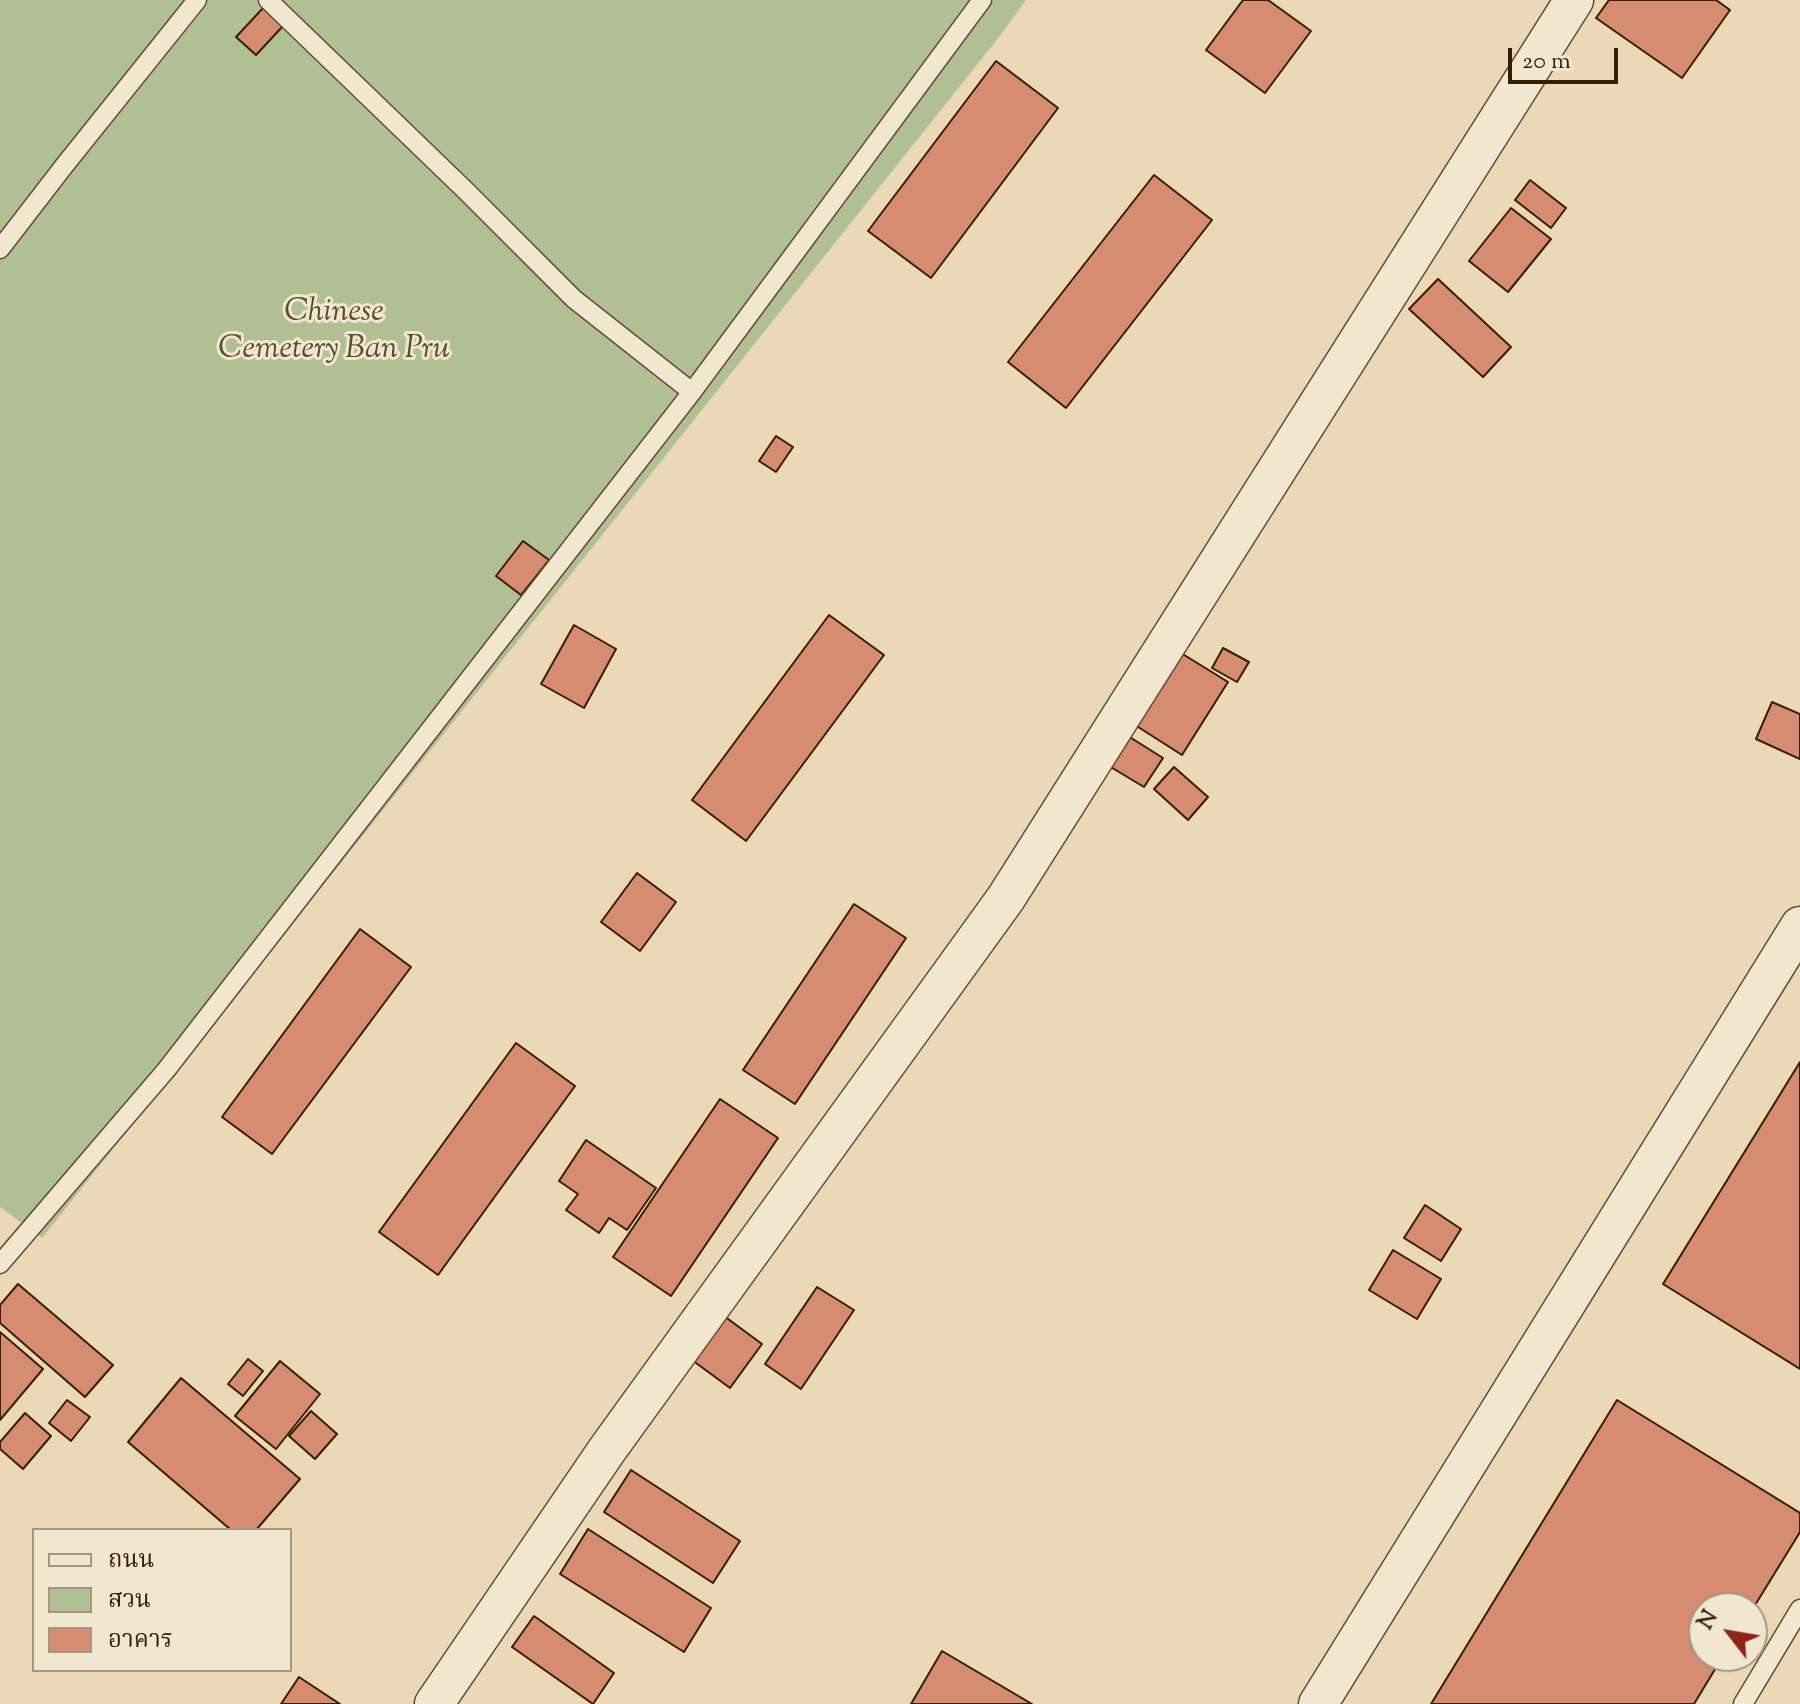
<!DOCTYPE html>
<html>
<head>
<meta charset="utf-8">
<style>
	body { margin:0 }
	#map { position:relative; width:1800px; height:1704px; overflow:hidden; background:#ead8b6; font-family:"Sorts Mill Goudy","Noto Serif Thai",serif }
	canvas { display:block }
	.legend { position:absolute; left:32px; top:1528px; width:260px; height:144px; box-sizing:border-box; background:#f1e6d0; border:2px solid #a7967d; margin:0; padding:10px 14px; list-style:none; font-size:24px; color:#381d01 }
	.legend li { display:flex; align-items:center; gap:16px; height:40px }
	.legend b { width:40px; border:2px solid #a7967d }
	.north { position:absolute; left:1688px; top:1592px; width:80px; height:80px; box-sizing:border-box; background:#f1e6d0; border:2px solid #a7967d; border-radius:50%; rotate:301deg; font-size:22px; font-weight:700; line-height:32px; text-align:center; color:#381d01 }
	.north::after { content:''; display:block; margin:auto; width:28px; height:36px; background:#8f2418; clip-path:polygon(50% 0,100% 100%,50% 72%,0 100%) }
	.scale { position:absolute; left:1508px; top:48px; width:110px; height:36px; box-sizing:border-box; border:4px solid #381d01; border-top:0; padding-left:10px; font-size:24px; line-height:28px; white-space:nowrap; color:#381d01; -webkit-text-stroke:6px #f1e6d0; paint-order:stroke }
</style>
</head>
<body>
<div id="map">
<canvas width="1800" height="1704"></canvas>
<ul class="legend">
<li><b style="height:10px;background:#f1e6d0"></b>ถนน</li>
<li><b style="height:22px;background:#b0c093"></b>สวน</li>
<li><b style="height:22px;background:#d58c71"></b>อาคาร</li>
</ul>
<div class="north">N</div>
<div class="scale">20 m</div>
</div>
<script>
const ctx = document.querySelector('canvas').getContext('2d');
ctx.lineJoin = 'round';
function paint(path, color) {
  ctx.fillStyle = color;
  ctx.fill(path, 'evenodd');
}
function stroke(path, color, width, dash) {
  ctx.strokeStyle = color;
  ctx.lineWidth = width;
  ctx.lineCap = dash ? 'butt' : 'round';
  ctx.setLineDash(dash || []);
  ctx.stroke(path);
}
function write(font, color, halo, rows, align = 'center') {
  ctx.font = font + ' "Sorts Mill Goudy",serif';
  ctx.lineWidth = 6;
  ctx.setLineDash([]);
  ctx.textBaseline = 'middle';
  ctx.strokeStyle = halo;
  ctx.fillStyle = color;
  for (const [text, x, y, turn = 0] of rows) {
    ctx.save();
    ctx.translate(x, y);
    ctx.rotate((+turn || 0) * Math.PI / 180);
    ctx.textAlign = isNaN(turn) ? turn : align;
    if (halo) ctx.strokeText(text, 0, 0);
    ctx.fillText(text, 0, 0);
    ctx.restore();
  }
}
paint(new Path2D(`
	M0 0H1026L999 37 42 1238 0 1207Z`), '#b0c093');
const building = new Path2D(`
	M1243 0H1268L1311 31 1265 93 1206 50Z
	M1609 0H1716L1730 10 1682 78 1596 18Z
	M263 8 283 26 256 55 236 37Z
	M996 61 1058 108 931 278 868 231Z
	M1154 175 1212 220 1066 408 1008 362Z
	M1530 180 1566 208 1551 228 1515 200Z
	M1511 208 1551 239 1508 292 1469 261Z
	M1438 279 1511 347 1483 377 1409 309Z
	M776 436 793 447 776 472 759 461Z
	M523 541 549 560 521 595 496 576Z
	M829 615 884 655 746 841 692 800Z
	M574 625 616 649 584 708 541 684Z
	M1223 648 1249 662 1237 682 1212 668Z
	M1181 653 1228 682 1182 755 1135 725Z
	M1772 702 1800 714V759L1756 739Z
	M1128 736 1163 758 1144 787 1109 766Z
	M1174 767 1208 797 1188 820 1154 789Z
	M637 873 676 902 640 951 601 922Z
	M854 904 906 938 795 1104 743 1070Z
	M360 929 411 967 272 1154 222 1117Z
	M516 1043 575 1086 438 1275 379 1232Z
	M1800 1062V1369L1663 1284Z
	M720 1099 778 1138 671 1296 613 1257Z
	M586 1140 656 1188 627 1230 609 1218 599 1233 566 1210 578 1194 559 1181Z
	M1425 1205 1461 1229 1441 1261 1404 1238Z
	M1393 1250 1441 1279 1417 1319 1369 1290Z
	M18 1284 113 1365 85 1397 0 1323V1305Z
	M817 1287 854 1310 801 1389 765 1364Z
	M724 1316 762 1344 730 1388 692 1360Z
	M0 1332 43 1369 0 1420Z
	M248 1359 263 1371 243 1396 228 1384Z
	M280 1361 320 1394 276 1449 235 1416Z
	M181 1378 300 1479 256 1530H231L128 1442Z
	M67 1400 90 1417 71 1441 49 1423Z
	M1617 1400 1800 1513V1532L1752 1610V1608H1704V1656H1723L1694 1704H1431Z
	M311 1411 337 1434 315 1459 289 1436Z
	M25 1413 51 1436 23 1469 0 1449V1442Z
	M631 1470 740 1541 713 1583 604 1512Z
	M588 1529 711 1608 684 1652 560 1574Z
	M534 1616 614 1673 593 1704 512 1647Z
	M942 1651 1032 1704H911Z
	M299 1677 340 1704H281Z`);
paint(building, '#d58c71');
stroke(building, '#381d01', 2);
const service = new Path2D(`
	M268 0 465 190 574 299 692 392
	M0 249 64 166 197 0
	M0 1264 167 1069 692 392 982 0
	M1743 1704 1800 1609`);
const minor = new Path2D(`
	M434 1704 607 1450 1006 898 1574 0
	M1318 1704 1800 926`);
stroke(service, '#644c2e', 21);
stroke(minor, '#644c2e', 41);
stroke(service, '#f1e6d0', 18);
stroke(minor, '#f1e6d0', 38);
write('italic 32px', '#5c4e2d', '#f1e6d0', [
	["Chinese",334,315],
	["Cemetery Ban Pru",334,352]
]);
</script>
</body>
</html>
